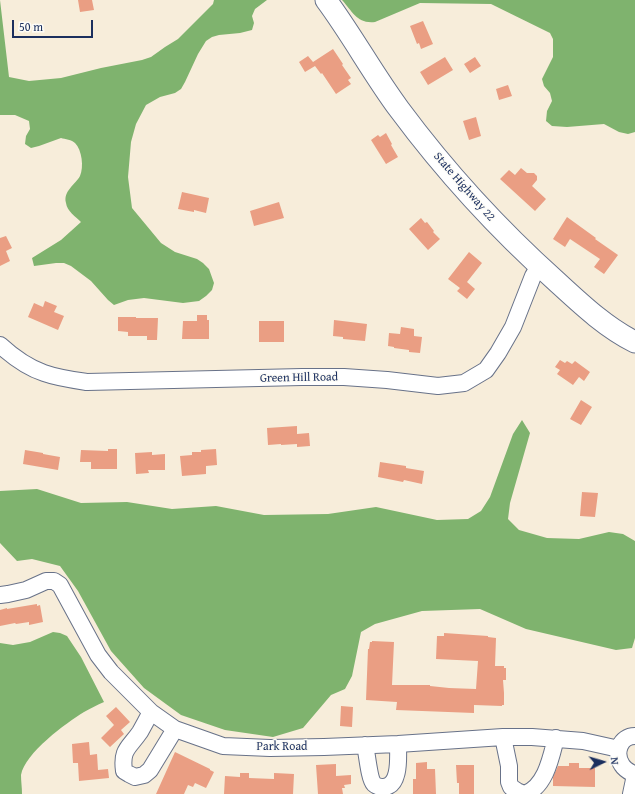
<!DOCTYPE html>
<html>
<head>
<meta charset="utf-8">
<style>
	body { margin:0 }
	#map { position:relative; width:635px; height:794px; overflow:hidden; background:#f7edda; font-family:"Gentium Book Plus",serif }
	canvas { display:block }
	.north { position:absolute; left:583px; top:742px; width:40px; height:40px; -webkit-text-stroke:3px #fdfcf7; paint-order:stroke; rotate:85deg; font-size:11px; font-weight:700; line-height:16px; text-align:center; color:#1b2f5e }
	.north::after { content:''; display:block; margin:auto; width:14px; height:18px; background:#1b2f5e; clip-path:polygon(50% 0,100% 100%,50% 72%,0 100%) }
	.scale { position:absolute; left:12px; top:20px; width:81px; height:18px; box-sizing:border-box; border:2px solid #1b2f5e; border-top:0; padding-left:5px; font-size:12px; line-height:14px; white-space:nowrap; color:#1b2f5e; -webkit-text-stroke:3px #fdfcf7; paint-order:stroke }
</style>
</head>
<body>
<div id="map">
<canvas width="635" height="794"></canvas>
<div class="north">N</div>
<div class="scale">50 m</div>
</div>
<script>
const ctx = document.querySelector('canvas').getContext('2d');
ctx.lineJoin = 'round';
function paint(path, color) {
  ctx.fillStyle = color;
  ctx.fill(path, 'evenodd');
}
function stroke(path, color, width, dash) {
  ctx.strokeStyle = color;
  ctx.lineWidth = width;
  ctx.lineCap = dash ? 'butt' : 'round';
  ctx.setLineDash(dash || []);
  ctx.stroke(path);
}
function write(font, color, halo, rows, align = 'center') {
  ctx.font = font + ' "Gentium Book Plus",serif';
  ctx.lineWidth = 3;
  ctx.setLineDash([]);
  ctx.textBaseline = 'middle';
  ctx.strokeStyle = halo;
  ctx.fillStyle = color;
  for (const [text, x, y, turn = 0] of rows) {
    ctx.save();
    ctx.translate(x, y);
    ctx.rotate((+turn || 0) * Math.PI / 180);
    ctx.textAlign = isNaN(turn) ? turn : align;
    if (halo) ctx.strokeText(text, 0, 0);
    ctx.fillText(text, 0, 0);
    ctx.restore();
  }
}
paint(new Path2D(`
	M0 0 9 77 29 81 61 78 101 68 142 60 151 57 165 47 178 39 213 4 214 0H267L255 9 252 16 254 23 252 30 240 33 219 35 212 37 206 41 198 54 185 82 181 89 175 93 160 97 146 105 136 124 131 142 128 177 132 208 161 243 175 252 197 259 203 263 209 269 214 283 212 290 206 296 199 301 183 303 144 298 128 300 114 305 108 300 91 281 71 266 64 263H56L34 266 32 258 61 240 81 222C76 217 67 211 66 203 63 191 75 185 80 176 84 167 82 150 75 143 72 140 65 139 61 138L39 146 31 148 25 144 26 136 30 129 29 121 15 115H0Z
	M342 0H635V132L628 134 619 132 604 124 567 127 552 126 546 121 547 111 552 101 550 93 544 86 542 79 553 57V39L550 33 491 4 420 3 375 22C357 24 353 12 342 0Z
	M522 420 530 433 510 503 508 519 519 530 547 538 579 539 609 532 623 534 635 541V638L632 648 616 650 526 629 480 609 422 611 375 624 361 632 352 676 345 689 331 695 303 728 273 737 225 730 181 715 144 688 111 651 78 591 60 566 32 559 17 561 0 543V491L37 489 81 503 127 502 172 509 216 506 264 515 328 514 376 507 437 520 468 519 481 511 490 497 513 434Z
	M53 632 60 633 67 636 81 657 104 702C97 705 91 708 84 712 66 723 25 753 21 775 21 781 22 788 22 794H0V643L13 645 30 642Z`), '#7fb36e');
paint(new Path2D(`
	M78 0H92L94 10 80 12Z
	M423 21 433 44 421 49 419 43 417 44 410 26Z
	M333 49 343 64 342 65 351 78 348 80 351 84 336 94 322 73 321 74 315 66 305 72 299 62 308 56 313 62Z
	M445 57 453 70 428 85 420 72Z
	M475 57 481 66 470 73 464 64Z
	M508 85 512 96 499 100 496 89Z
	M476 117 481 136 469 140 463 121Z
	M386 133 392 144 391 145 398 157 386 164 371 140 378 135 380 137Z
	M521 168 527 173H534L537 176V180L532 186 546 199 535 211 500 179 509 170 515 175Z
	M182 192 209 198 206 213 194 210V212L178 209Z
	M279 202 284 218 254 226 250 211Z
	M567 217 596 238 595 239 618 255 604 274 594 267 600 259 570 239 565 247 553 239Z
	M421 218 425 223 427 222 434 231 433 232 440 239 428 250 409 229Z
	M6 236 12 248 6 251 10 261 0 266V238Z
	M469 252 482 263 467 282 475 289 467 299 457 291 460 288 448 279Z
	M45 301 57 306 54 312 64 316 58 330 28 317 34 303 43 307Z
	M197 315H207V320H209V339H182L183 321H197Z
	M118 317H136V318H158L157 340H147V336H128V332L118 331Z
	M334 320 367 324 365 341 343 339V337L333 336Z
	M259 321H284V342H259Z
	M401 327 414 329V336L422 337 420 353 409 352V350L394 348V347L388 346 389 333 400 334Z
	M560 360 565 363 567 361 572 364 575 361 590 372 584 381 579 377 573 385 557 374 560 370 555 367Z
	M581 400 592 407 581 425 570 419Z
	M297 426V434L309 433 310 446 297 447V444L281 445V444L268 445 267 428Z
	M108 449H117V469H91V462H80L81 450 108 451Z
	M216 449 217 465 206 466V474L182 476 180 456 192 455V452H201V450Z
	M25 450 43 453V454L60 457 58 470 23 464Z
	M152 452V455L165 454V470H148L149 473 136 474 135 453Z
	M380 462 406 466V468L424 471 422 484 404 480 403 482 378 477Z
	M582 492 598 493 595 517 580 516Z
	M37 604V606L40 605 43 622 29 625V622L16 624 15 623 0 626V610L7 608V609Z
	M444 633 488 636V637L496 638 495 666H504V668H506V680H503L504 693V705H502V706L474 705V713L396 710 397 702 366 700 368 649H369L370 642H372V641L394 642 392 685H430V686L449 688 476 689 478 661 436 659 437 636H444Z
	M341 706 353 707 352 727 340 726Z
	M116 707 130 722 121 730 124 734 110 747 101 738 114 725 106 716Z
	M89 742 90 755 97 754 98 770 108 769 109 778 79 781 78 763H73L72 744Z
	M175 752 210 769V770L214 772 206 788 195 783 193 787 188 785 184 794H156Z
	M427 762V769H435L436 794H413V779H416V763Z
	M569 763H579V768H595V787L553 786V777L558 766H569Z
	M336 764V776L351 775V784L344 785 345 788H342L343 794H318L316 765Z
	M456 765H474V794H459V783H457Z
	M240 773H249V778L274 779V773L294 774 293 794H224L225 776 240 777Z`), '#ea9e83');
const minor = new Path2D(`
	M0 345C12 356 29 368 44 373 58 378 73 380 87 382L302 377H344L387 380 438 386 464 383 486 370 498 353 513 327 533 276 539 266
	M0 595 8 594 26 590 46 581H54L60 585 98 655 111 672 151 712 175 729 223 746 270 748 324 747 398 744 503 737H532L583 741 619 749
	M151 712C147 719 144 725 140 732 129 748 121 749 124 771L129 774 135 777 144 775 150 770 175 729
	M635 736C620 736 614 753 622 765 625 770 630 772 635 775
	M503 737 509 766V782L511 787 517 791 524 794
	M365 745C367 753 369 779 374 784 376 786 380 787 383 787 401 787 398 756 398 744
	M525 794C546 786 551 757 556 738
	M631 794 635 775`);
const major = new Path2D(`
	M326 0C352 35 373 74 399 109 445 171 498 229 556 281 580 303 605 327 635 342`);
stroke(minor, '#687289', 18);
stroke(major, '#687289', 23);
stroke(minor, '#fff', 16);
stroke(major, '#fff', 21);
write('12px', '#1b2f5e', '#fdfcf7', [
	["State Highway 22",464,187,49],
	["Green Hill Road",299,378,-1],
	["Park Road",282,747]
]);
</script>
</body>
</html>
